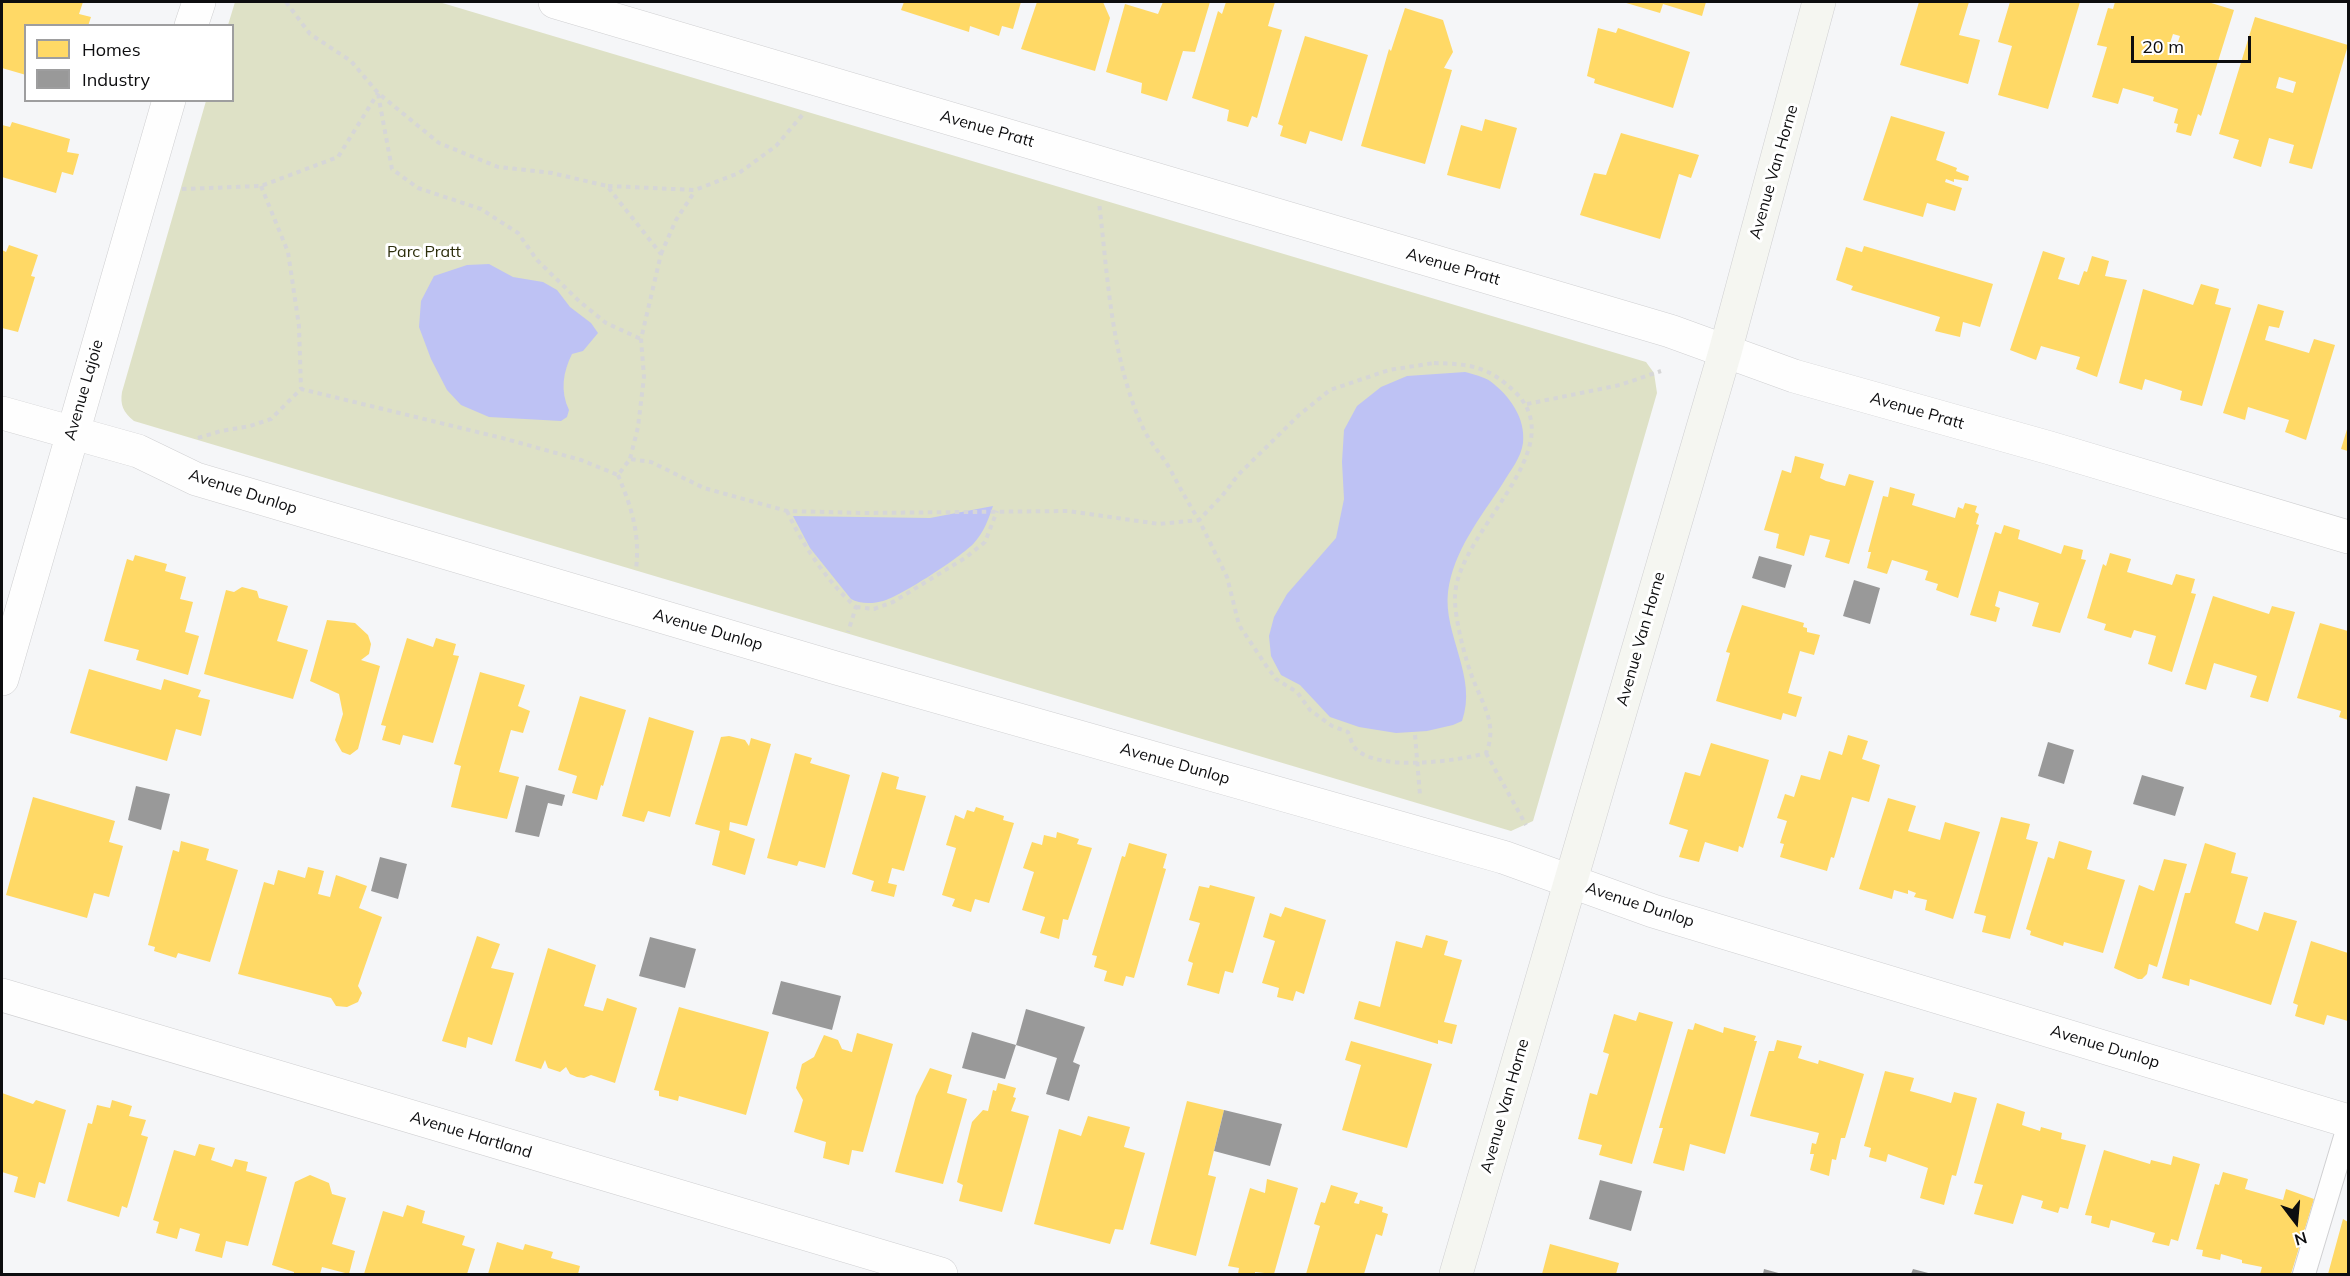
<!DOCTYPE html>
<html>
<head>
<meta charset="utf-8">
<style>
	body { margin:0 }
	#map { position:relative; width:2350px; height:1276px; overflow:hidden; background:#f5f6f8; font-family:Mulish,sans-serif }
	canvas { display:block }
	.frame { position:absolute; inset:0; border:3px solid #0d0d0f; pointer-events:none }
	.legend { position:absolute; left:24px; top:24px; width:210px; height:78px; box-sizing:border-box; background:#fff; border:2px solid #9e9e9f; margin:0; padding:8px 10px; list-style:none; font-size:18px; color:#0d0d0f }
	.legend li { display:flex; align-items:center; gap:12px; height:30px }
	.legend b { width:30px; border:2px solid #9e9e9f }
	.north { position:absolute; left:2266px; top:1192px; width:60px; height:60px; -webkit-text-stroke:4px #fff; paint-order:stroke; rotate:164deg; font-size:16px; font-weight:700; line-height:24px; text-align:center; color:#0d0d0f }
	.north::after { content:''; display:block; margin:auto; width:21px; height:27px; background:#0d0d0f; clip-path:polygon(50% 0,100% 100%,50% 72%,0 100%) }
	.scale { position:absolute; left:2131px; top:36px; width:120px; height:27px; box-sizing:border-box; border:3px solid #0d0d0f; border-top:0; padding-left:8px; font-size:18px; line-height:21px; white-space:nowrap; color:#0d0d0f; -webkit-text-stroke:4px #fff; paint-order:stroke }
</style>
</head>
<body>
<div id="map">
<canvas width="2350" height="1276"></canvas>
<div class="frame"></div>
<ul class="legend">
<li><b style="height:16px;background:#ffd966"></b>Homes</li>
<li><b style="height:16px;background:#999"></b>Industry</li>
</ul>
<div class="north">N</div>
<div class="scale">20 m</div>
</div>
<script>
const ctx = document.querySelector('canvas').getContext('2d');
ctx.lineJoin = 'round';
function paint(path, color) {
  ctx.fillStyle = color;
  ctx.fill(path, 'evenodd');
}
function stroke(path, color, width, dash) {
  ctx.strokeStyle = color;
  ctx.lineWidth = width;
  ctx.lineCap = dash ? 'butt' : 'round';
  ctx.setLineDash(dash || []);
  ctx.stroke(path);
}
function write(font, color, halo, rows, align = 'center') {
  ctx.font = font + ' Mulish,sans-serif';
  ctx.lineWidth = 6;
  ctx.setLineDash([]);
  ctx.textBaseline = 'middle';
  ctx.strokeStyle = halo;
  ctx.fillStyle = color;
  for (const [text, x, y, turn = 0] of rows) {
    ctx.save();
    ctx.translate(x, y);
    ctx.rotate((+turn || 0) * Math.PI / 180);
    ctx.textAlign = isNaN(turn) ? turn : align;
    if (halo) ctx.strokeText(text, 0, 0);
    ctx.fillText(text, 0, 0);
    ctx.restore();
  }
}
paint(new Path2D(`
	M235 2H439L1646 362 1654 373 1657 393 1533 821 1511 831 134 421C123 412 120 405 122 392L206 101 232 100V26L228 25Z`), '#dee1c6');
paint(new Path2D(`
	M489 264 513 277 543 282 557 290 570 307 591 323 598 333 583 351 572 354C563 372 560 391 569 410L567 417 561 421 489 417 461 405 447 390 431 359 419 327 421 301 434 276 467 265Z
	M1465 372C1473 374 1484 377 1490 381 1509 395 1526 418 1523 443 1521 458 1510 471 1503 483 1481 517 1453 551 1448 592 1443 635 1478 677 1462 721L1453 725 1427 731 1396 733 1359 727 1330 717 1300 685 1281 675 1271 656 1269 636 1274 617 1287 594 1336 538 1344 499 1342 462 1344 430 1357 406 1381 387 1407 376Z
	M993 506C988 520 984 532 974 543 961 557 901 596 883 601 873 604 859 604 851 599L810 548 793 516 930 518Z`), '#bec2f4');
paint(new Path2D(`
	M2 2H83L79 14 91 17 88 26H26V75L2 68Z
	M904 2H1021L1013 29 1002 26 999 36 970 26 969 32 901 10Z
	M1037 2H1103L1110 18 1095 71 1021 49Z
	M1163 2H1210L1195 52 1183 51 1167 101 1141 93 1142 83 1106 72 1125 4 1158 14Z
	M1226 2H1275L1268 26 1282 30 1257 118 1252 116 1248 127 1227 121 1229 110 1192 98 1218 11 1222 14Z
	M1623 2H1706L1702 16 1663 4 1660 13Z
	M1919 2H1969L1959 35 1980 40 1968 84 1900 65Z
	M2010 2H2080L2048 109 1998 95 2012 46 1998 42Z
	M2115 2H2208L2234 10 2201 116 2198 114 2191 136 2176 132 2178 124 2174 123 2178 109 2153 101 2154 97 2123 88 2118 104 2092 97 2107 47 2097 45 2108 8 2113 9ZM2173 34 2180 36 2176 48 2169 46Z
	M1405 8 1443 20 1453 52 1444 68 1452 70 1425 164 1361 146 1389 49 1391 51Z
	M2255 17 2348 45 2312 169 2289 163 2294 145 2269 138 2261 167 2233 158 2239 140 2219 134ZM2279 77 2296 82 2293 93 2276 88Z
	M1598 28 1616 33 1618 28 1690 52 1673 108 1594 83 1595 79 1587 76Z
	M1305 36 1368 55 1342 141 1310 131 1306 144 1280 136 1283 126 1278 124Z
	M1891 116 1945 132 1936 160 1957 168 1956 171 1969 176 1968 181 1954 179V182L1946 179 1945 182 1962 188 1955 211 1927 203 1923 217 1863 200Z
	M1485 119 1517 128 1500 189 1447 175 1461 125 1482 131Z
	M12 122 70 139 67 152 79 154 73 175 62 172 56 193 2 177V125L10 127Z
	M1621 133 1699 155 1691 178 1679 174 1660 239 1580 215 1594 173 1606 175Z
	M9 245 38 255 31 276 35 277 18 332 2 328V250L6 252Z
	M1864 246 1993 284 1980 327 1963 322 1960 337 1935 331 1940 317 1851 290 1853 286 1836 280 1846 247 1862 252Z
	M2043 251 2065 258 2058 279 2079 285 2084 271 2087 272 2092 256 2109 261 2105 276 2127 280 2097 377 2076 369 2080 357 2041 346 2036 360 2010 350Z
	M2201 284 2219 289 2215 304 2231 308 2202 406 2180 400 2182 391 2145 379 2142 390 2119 383 2143 289 2193 305Z
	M2258 304 2284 311 2279 328 2269 326 2265 340 2309 353 2314 339 2335 345 2306 440 2285 432 2289 420 2248 407 2245 420 2223 413Z
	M2348 426V451L2341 449Z
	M1795 456 1824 464 1820 478 1826 481 1845 486 1849 474 1874 481 1849 564 1825 557 1830 540 1810 535 1804 556 1776 548 1779 534 1764 530 1782 470 1791 473Z
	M1890 487 1915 494 1912 505 1955 518 1958 507 1963 509 1965 503 1977 506 1975 512 1979 514 1976 524 1979 525 1958 598 1936 590 1938 584 1925 580 1928 571 1892 560 1887 574 1867 568 1871 552H1868L1883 496 1888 497Z
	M2004 525 2020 530 2018 539 2061 554 2064 545 2083 550 2081 559 2086 560 2060 633 2032 626 2039 603 1999 591 1995 606 2000 608 1996 622 1970 615 1995 532 2001 534Z
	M2110 553 2131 559 2127 572 2172 585 2176 574 2195 579 2191 593 2196 594 2172 672 2148 664 2156 636 2134 630 2131 638 2104 630 2106 624 2087 618 2103 564 2106 566Z
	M135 555 167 564 165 571 186 577 180 599 193 602 185 632 199 636 188 675 136 660 139 650 104 641 127 559 133 561Z
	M242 587 257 591 259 598 288 606 277 641 308 650 293 699 204 674 226 590 234 592Z
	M2213 596 2269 614 2272 606 2295 612 2268 702 2250 697 2257 676 2214 663 2206 690 2185 684Z
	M1742 605 1804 623 1803 627 1807 628V632L1820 635 1814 655 1800 651 1788 693 1802 697 1796 717 1783 713 1781 720 1716 701 1730 653 1726 652Z
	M327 620 355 623 368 635 371 644 369 654 361 660 380 666 358 749 350 755 342 752 335 740 343 714 339 694 310 681Z
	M2320 623 2348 631V720L2339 717 2341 711 2297 698Z
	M407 638 433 647 436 638 456 644 453 655 459 656 433 743 403 735 400 745 382 740 386 726 381 725Z
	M89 669 161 690 164 679 201 690 198 697 210 700 201 736 176 729 167 761 70 733Z
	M480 672 525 685 518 706 530 711 523 733 511 730 499 772 519 777 507 819 451 807 461 766 454 764Z
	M580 696 626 710 603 786 601 785 597 800 572 793 577 776 558 770Z
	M649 717 694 731 670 817 648 811 644 822 622 816Z
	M1848 735 1868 741 1862 759 1880 765 1869 802 1852 797 1834 858 1831 857 1827 871 1780 857 1784 844 1780 843 1787 821 1777 818 1785 794 1794 797 1801 775 1820 780 1829 751 1842 755Z
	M729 736 745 740 749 746 751 738 771 744 747 826 730 822 729 830 755 839 745 875 712 865 720 831 695 824 721 737Z
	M1711 743 1769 760 1743 848 1739 846 1738 852 1705 842 1699 862 1679 857 1688 830 1669 824 1685 772 1700 776Z
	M795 753 812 758 810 763 850 775 825 868 799 861 797 866 767 858Z
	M882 772 899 777 896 789 926 796 904 871 892 868 888 883 897 885 894 897 871 891 874 881 852 874Z
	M33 797 115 821 109 842 123 846 109 897 94 893 87 918 6 895Z
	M1888 798 1916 806 1908 831 1940 840 1945 822 1980 832 1953 919 1925 910 1927 900 1914 897 1916 893 1908 890V894L1894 890 1892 899 1859 889Z
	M976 807 1004 816 1003 820 1014 823 989 903 975 899 971 912 952 906 955 899 942 895 956 848 946 845 955 815 964 819 967 810 974 812Z
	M2001 817 2030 824 2026 839 2038 842 2010 939 1982 932 1986 916 1974 913Z
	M1057 832 1079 839 1077 844 1092 848 1068 920 1063 919 1059 939 1040 933 1045 917 1022 910 1034 872 1023 868 1032 842 1042 845 1044 835 1056 838Z
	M181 841 209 849 206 860 238 870 210 962 178 953 176 958 154 951 155 947 148 945 173 850 179 852Z
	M2059 841 2092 851 2087 869 2125 880 2103 953 2064 942 2063 946 2030 935 2031 931 2026 929 2048 857 2054 859Z
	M1129 843 1167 854 1163 868 1166 869 1134 978 1126 976 1123 986 1104 981 1107 971 1094 967 1097 956 1092 955 1122 856 1125 857Z
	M2205 843 2236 853 2231 873 2248 877 2235 923 2258 931 2264 912 2297 921 2271 1005 2190 979 2189 986 2162 978 2185 893H2190Z
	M2164 859 2187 864 2157 967 2149 964 2147 974 2142 979H2138L2114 968 2139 885 2154 891Z
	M308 867 324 871 318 894 330 897 336 875 367 886 359 908 382 917 358 986 362 993 358 1002 347 1007 336 1006 331 998 238 974 264 882 274 885 278 870 305 878Z
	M1210 885 1255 897 1233 973 1225 971 1219 994 1187 985 1193 963 1188 961 1200 923 1189 920 1199 886 1209 888Z
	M1285 907 1326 920 1304 994 1296 991 1293 1001 1277 997 1279 988 1262 983 1275 941 1263 937 1270 913 1281 917Z
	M1426 935 1448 941 1444 955 1462 960 1444 1022 1457 1025 1452 1044 1438 1040V1044L1354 1019 1359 1001 1380 1007 1396 941 1422 948Z
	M477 936 500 944 491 968 514 973 492 1045 468 1037 466 1048 442 1041Z
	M2311 941 2348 953V1021L2327 1015 2324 1025 2295 1016 2298 1005 2293 1003Z
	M548 948 596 965 584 1006 603 1011 607 998 637 1008 615 1083 591 1075 584 1078 577 1077 570 1074 566 1067 560 1072 548 1068 545 1060 541 1069 515 1061Z
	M679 1007 769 1032 746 1115 679 1096 678 1101 659 1096V1091L654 1090Z
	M1639 1012 1673 1022 1632 1164 1599 1155 1602 1145 1578 1139 1590 1093 1597 1095 1609 1054 1603 1052 1614 1014 1636 1021Z
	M1695 1023 1723 1033 1724 1027 1756 1036 1754 1041H1757L1725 1154 1690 1144 1684 1171 1653 1163 1663 1128H1659L1688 1029 1693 1030Z
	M857 1033 893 1044 863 1152 852 1150 849 1165 823 1158 826 1142 794 1132 803 1100 796 1088 802 1064 814 1057 824 1035 838 1040 842 1049 852 1052Z
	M1777 1040 1802 1046 1798 1058 1818 1064 1819 1060 1864 1074 1845 1138H1841L1836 1160 1832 1159 1829 1176 1810 1170 1814 1154H1810L1812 1143 1816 1144 1819 1133 1750 1116 1769 1051H1774Z
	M1351 1041 1432 1064 1407 1148 1342 1130 1361 1065 1345 1060Z
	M930 1068 952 1075 947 1093 967 1099 943 1184 895 1172 916 1096Z
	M1885 1071 1914 1078 1910 1091 1928 1096 1951 1103 1954 1092 1977 1098 1956 1176 1952 1175 1944 1205 1920 1198 1928 1168 1888 1154 1886 1162 1869 1157 1871 1148 1864 1146Z
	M998 1083 1016 1088 1013 1097 1016 1098 1011 1111 1029 1116 1002 1212 959 1201 963 1185 957 1182 972 1122 983 1110 988 1111 993 1090 996 1091Z
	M2 1093 33 1104 36 1100 66 1110 45 1184 39 1182 35 1198 14 1192 18 1177 2 1172Z
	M112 1100 132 1106 129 1116 146 1120 141 1135 148 1137 127 1208 122 1206 119 1217 67 1201 88 1123 92 1124 97 1105 110 1108Z
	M1187 1101 1224 1110 1208 1175 1216 1177 1196 1256 1150 1244Z
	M1997 1103 2025 1112 2022 1125 2040 1131 2041 1127 2062 1133 2061 1139 2086 1145 2068 1209 2060 1207 2058 1213 2041 1208 2043 1201 2022 1195 2013 1224 1974 1214 1983 1185 1974 1183Z
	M1088 1116 1130 1127 1124 1147 1145 1153 1123 1230 1115 1229 1110 1244 1034 1224 1059 1129 1081 1136Z
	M199 1144 215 1148 211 1160 232 1167 235 1159 248 1162 246 1171 267 1177 248 1246 226 1241 222 1258 195 1251 200 1234 180 1228 177 1239 156 1233 159 1222 153 1220 174 1150 195 1156Z
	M2104 1150 2150 1164 2151 1160 2171 1165 2173 1156 2200 1164 2178 1241 2171 1239 2169 1246 2152 1242 2155 1233 2111 1220 2109 1228 2091 1223 2092 1216 2085 1215Z
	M2223 1172 2248 1179 2245 1189 2283 1200 2286 1189 2314 1199 2291 1274H2260L2262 1267 2242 1263V1260L2221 1254 2220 1260 2202 1256 2203 1250 2196 1249 2215 1184 2219 1185Z
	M310 1175 329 1183 332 1194 346 1198 332 1244 355 1251 349 1274 322 1267 320 1274H294V1272L272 1265 295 1182Z
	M1267 1179 1298 1188 1274 1274 1255 1272V1274H1238L1239 1268 1228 1266 1250 1188 1265 1193Z
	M1331 1185 1358 1193 1354 1203 1359 1204 1360 1200 1383 1207 1382 1212 1388 1214 1382 1236 1376 1234 1364 1274H1306L1320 1226 1314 1224 1321 1202 1325 1203Z
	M407 1205 425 1211 422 1223 465 1236 462 1245 475 1249 467 1274H364L383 1211 403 1217Z
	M2343 1219 2348 1222V1274H2328Z
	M497 1242 523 1250 525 1244 553 1252 551 1258 580 1266 578 1274H488Z
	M1550 1244 1619 1263 1616 1274H1542Z`), '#ffd966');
paint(new Path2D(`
	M1759 556 1792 565 1785 588 1752 578Z
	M1854 580 1880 588 1870 624 1843 616Z
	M2048 742 2074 750 2064 784 2038 776Z
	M2142 775 2184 787 2175 816 2133 804Z
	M526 785 565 795 562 806 548 803 539 837 515 832Z
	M136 786 170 794 161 830 128 820Z
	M380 857 407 864 398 899 371 891Z
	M650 937 696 949 685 988 639 976Z
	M781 981 841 996 832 1030 772 1014Z
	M1026 1009 1085 1027 1073 1062 1080 1065 1069 1101 1046 1094 1057 1058 1016 1045Z
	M972 1032 1016 1045 1005 1079 962 1068Z
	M1224 1110 1282 1124 1270 1166 1214 1151Z
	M1600 1180 1642 1191 1631 1231 1589 1219Z
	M1764 1269 1782 1274H1763Z
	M1913 1269 1932 1274H1911Z`), '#999');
const service = new Path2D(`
	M2304 1274 2348 1127`);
const minor = new Path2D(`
	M555 2 1670 331 1794 376 2050 448 2348 537
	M191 26 199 2
	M2 413 138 451 196 479 836 668 1503 857 1653 911 2348 1121
	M2 679 169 100
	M2 995 941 1274`);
const secondary = new Path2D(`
	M1456 1274 1725 352 1819 2`);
stroke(service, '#d0d0d2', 24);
stroke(minor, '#d0d0d2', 34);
stroke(secondary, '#d0d0d2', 34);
stroke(new Path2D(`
	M286 2 310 34 351 61 378 93 439 143 498 167 552 173 607 186 661 254 641 339 644 377 638 427 630 459
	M378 94 392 169 418 188 481 209 518 233 537 260 579 301 606 323 641 339
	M261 186 288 252 299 326 301 389
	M608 186 695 190 739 173 776 146 804 113
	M182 189 261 186 338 157 378 93
	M661 254 676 220 695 191
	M1434 363C1470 364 1489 366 1516 393 1573 450 1457 532 1455 596 1454 617 1466 664 1475 684 1485 708 1497 727 1486 753 1458 761 1379 772 1356 749 1352 745 1350 737 1348 732L1332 726 1310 710 1297 692 1276 679 1265 664 1239 625 1227 577 1199 520 1222 496 1239 474 1299 415 1330 390 1389 370Z
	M1527 404 1620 385 1661 371
	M198 438 221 431 250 426 271 419 301 389 506 439 581 460 618 475 630 459 651 462 704 488 787 511 864 513 1068 511 1159 524 1199 520C1188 503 1179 486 1170 469 1162 455 1151 444 1144 430 1111 360 1108 278 1099 202
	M618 475C632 509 640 533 636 570
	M787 511C802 544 828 583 856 607L848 632
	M856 607 874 609 893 602 965 558 985 542 997 511
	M1415 735 1420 795
	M1486 753 1526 825`), '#d6d6d7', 4, [4.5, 4.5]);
stroke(service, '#fefefe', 22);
stroke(minor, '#fefefe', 33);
stroke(secondary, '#f5f6f1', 33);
write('16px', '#0d0d0f', '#fff', [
	["Avenue Pratt",987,129,16],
	["Avenue Van Horne",1774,172,-74],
	["Avenue Pratt",1453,267,16],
	["Avenue Lajoie",84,390,-74],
	["Avenue Pratt",1917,411,16],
	["Avenue Dunlop",243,492,18],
	["Avenue Dunlop",708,630,16],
	["Avenue Van Horne",1641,639,-74],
	["Avenue Dunlop",1175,764,16],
	["Avenue Dunlop",1640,905,18],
	["Avenue Dunlop",2105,1047,17],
	["Avenue Van Horne",1505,1106,-74],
	["Avenue Hartland",471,1135,17]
]);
write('16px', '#2c2e0c', '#fff', [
	["Parc Pratt",424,252]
]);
</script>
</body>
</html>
